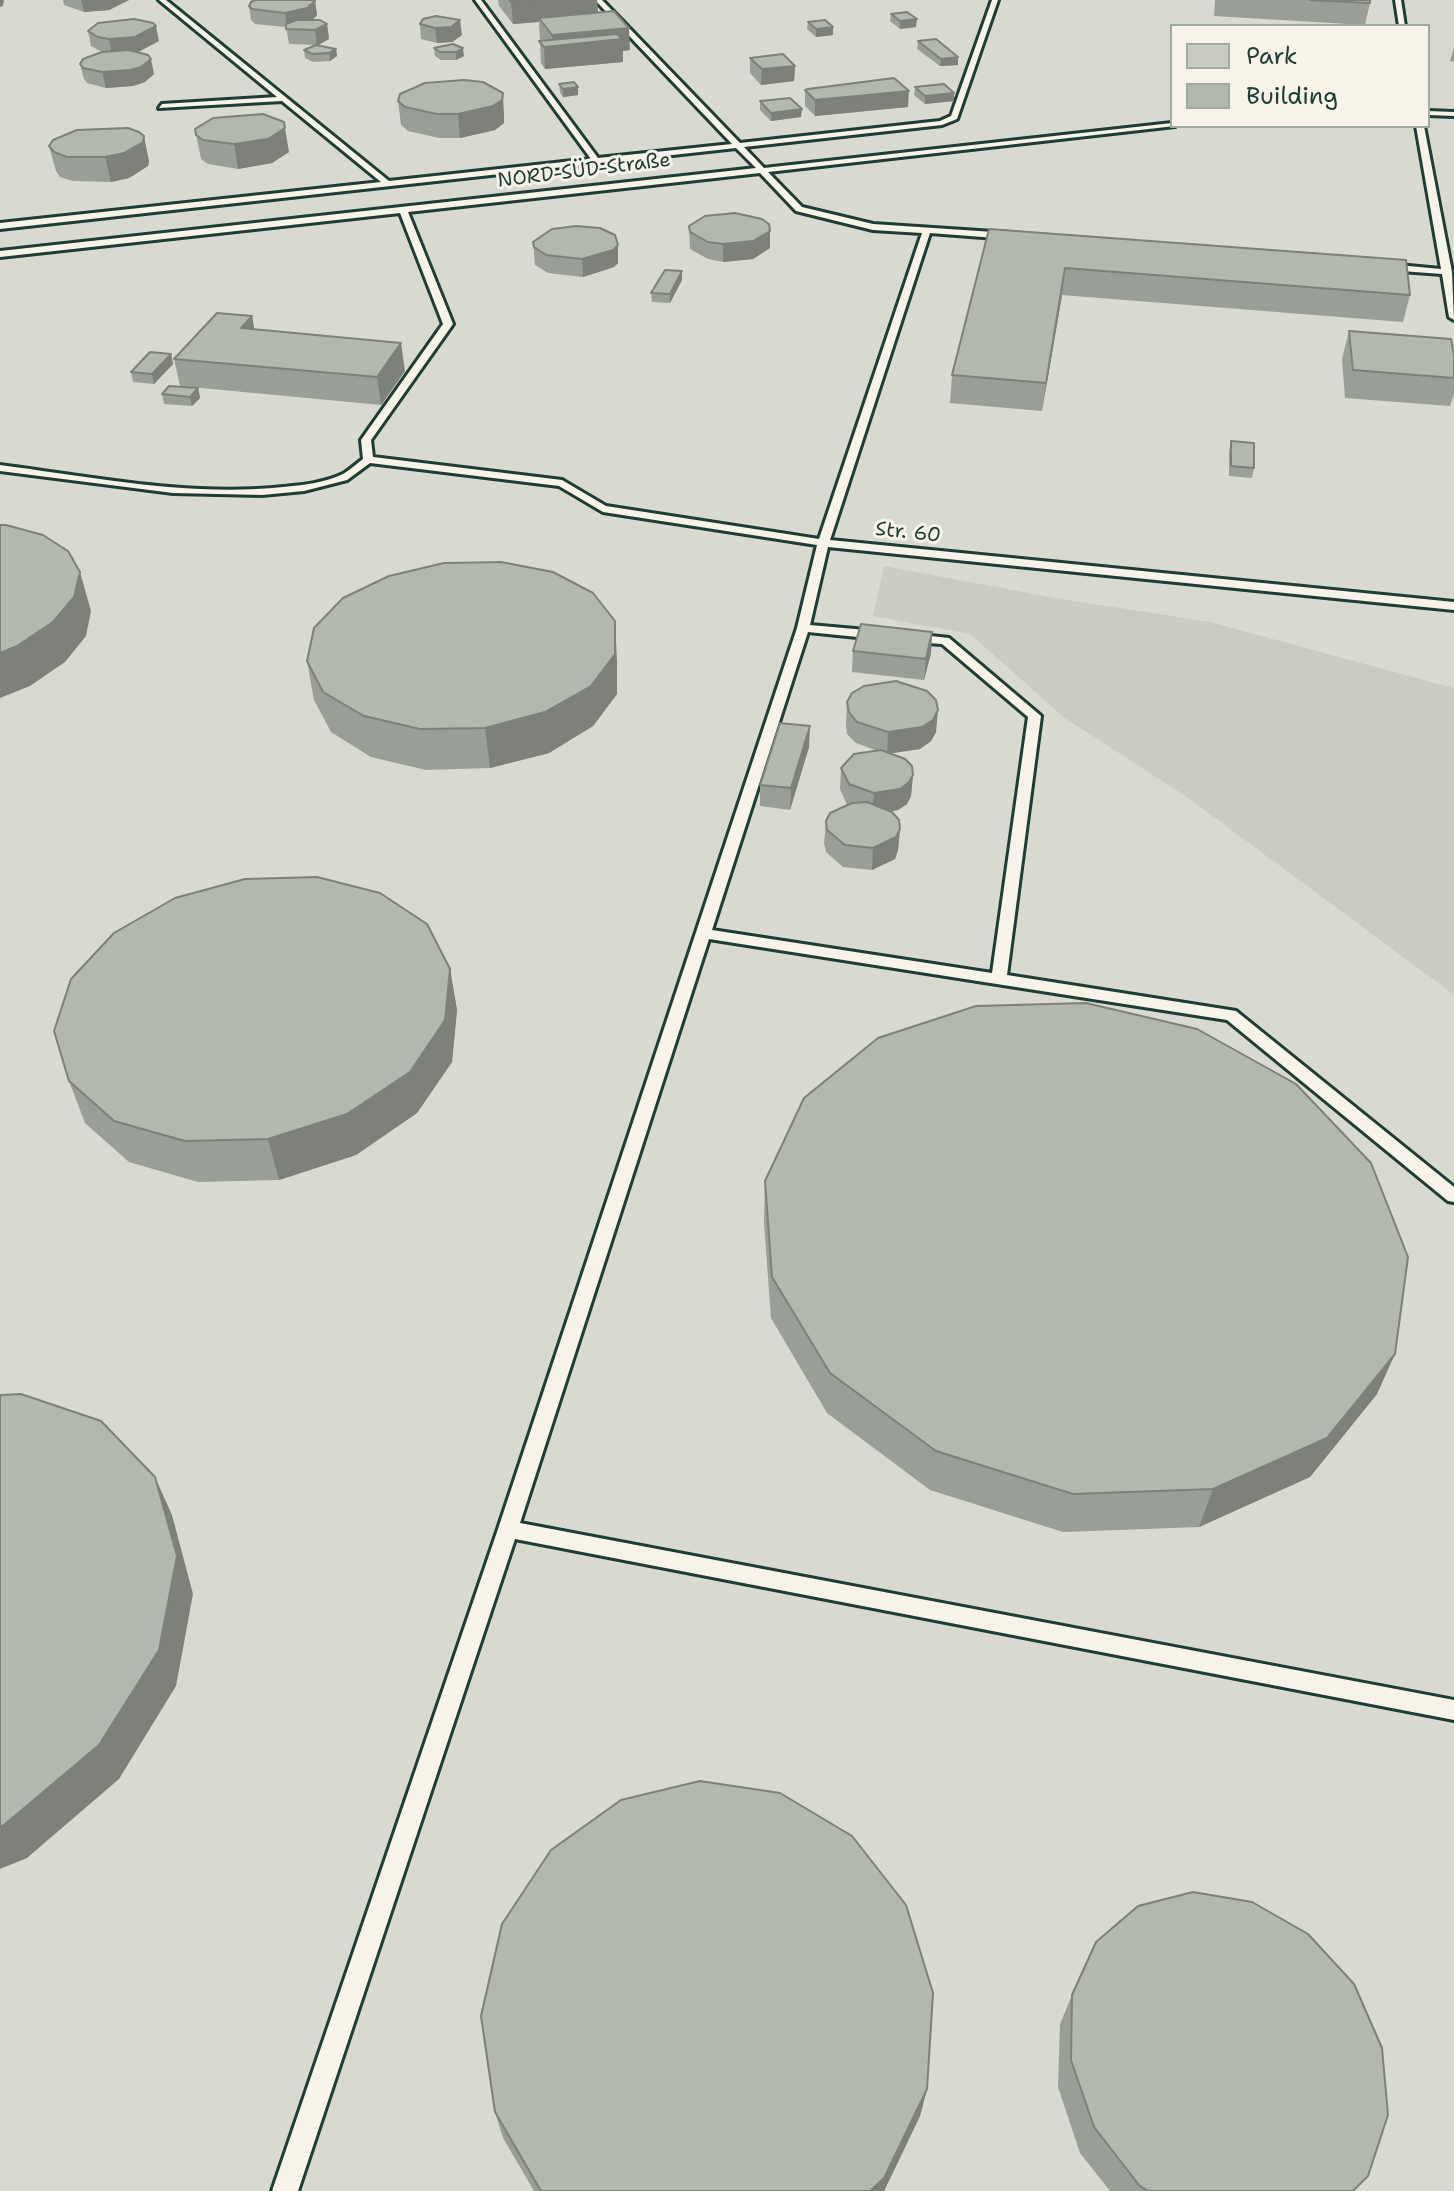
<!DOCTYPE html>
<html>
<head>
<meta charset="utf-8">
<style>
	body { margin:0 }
	#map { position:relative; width:1454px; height:2191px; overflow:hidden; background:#eae8dd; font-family:"Shantell Sans",sans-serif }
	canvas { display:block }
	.legend { position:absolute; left:1170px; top:24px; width:260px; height:104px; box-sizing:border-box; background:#f7f3e8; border:2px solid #a1aaa0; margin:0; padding:10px 14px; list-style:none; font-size:24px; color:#1f3d34 }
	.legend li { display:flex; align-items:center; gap:16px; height:40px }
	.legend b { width:40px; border:2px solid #a1aaa0 }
</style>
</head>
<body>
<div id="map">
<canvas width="1454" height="2191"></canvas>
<ul class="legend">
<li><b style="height:22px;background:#c8ccc1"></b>Park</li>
<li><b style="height:22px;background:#b2b8ae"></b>Building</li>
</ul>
</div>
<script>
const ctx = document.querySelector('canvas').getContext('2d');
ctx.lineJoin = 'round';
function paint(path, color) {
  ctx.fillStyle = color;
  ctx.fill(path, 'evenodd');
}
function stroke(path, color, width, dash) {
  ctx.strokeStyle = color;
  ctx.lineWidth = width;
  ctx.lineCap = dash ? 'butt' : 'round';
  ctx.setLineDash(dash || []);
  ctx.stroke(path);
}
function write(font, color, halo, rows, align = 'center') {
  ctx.font = font + ' "Shantell Sans",sans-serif';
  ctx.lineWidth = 6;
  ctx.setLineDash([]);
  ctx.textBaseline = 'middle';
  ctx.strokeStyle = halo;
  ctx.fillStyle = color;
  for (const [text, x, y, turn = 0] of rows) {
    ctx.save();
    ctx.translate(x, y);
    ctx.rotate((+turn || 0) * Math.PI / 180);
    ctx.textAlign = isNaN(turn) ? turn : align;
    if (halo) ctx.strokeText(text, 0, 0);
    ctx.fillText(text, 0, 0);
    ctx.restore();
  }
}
paint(new Path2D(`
	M0 0H1454V688L1211 622 1050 597 873 615 970 634 1063 717 1188 798 1454 995V2191H0ZM1172 26H1428V126H1172Z`), '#d9dacf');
paint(new Path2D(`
	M884 566 1050 597 1211 622 1454 688V995L1188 798 1063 717 970 634 873 616Z`), '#c8ccc1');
const lane = new Path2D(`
	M159 0H166L389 181 591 159 475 0H481L598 158 732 144 595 0H602L740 143 940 121 951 116 992 0H998L957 119 942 125 744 147 764 168 1172 123V126H1175L768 172 802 207 873 224 1009 233 1013 236 1009 239 930 233 830 540 1454 602V610L828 547 810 625 877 631 883 635 877 639 808 632 712 930 992 973 1028 717 942 644 912 642 906 638 912 634 949 638 1041 716 1007 975 1236 1011 1454 1187V1202L1448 1201 1227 1020 709 939 520 1523 1454 1700V1720L515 1539 298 2191H272L498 1529 797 628 817 545 603 512 559 486 370 463 347 480 304 491 262 495 173 493 0 471V465C93 477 189 497 283 487 302 485 325 483 343 474 350 470 356 464 363 459L361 440 443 324 400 213 0 257V251L756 168 736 148 0 229V223L381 182 282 101 159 108 162 104 277 97ZM760 173 796 211 873 230 922 233 819 539 606 506 562 480 373 457 371 440 453 324 408 212Z
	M1395 0H1401L1405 26H1399Z
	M1428 111 1454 112V116L1428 115Z
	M1416 126H1424L1452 272 1454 320 1449 317 1442 274 1387 270 1383 267 1387 264 1441 269Z`);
stroke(lane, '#1f3d34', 6);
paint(lane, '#f7f3e8');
paint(new Path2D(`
	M63 0H129L109 10 84 12 64 5Z
	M498 0H597L598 13 630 50 623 51V62L545 69 541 63 539 22 513 24 499 6Z
	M1215 0H1370V3L1365 25 1214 16Z
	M315 1 317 15 312 20 327 24 329 39 317 45 336 49 337 56 330 61 313 62 305 58 304 50 316 45 289 44 286 27 255 24 251 20 249 6Z
	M891 14 916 27 900 29 890 21Z
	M808 22 833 27V35L816 37 807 29Z
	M420 24 462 35 452 42 437 43 421 39Z
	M88 31 159 41 138 52 154 74 145 82 133 86 106 88 87 83 84 79 80 64 102 52 91 46Z
	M918 41 958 65 940 66 917 49Z
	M453 44 464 56 456 60H441L435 56 434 48Z
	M1454 47V62L1450 61Z
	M750 58 795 66 794 81 761 85 750 73Z
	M559 84 578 87V95L563 97 560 92Z
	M915 87 954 101 925 104 914 95Z
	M805 90 908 107 815 116 805 106Z
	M398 101 504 116V123L495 130 460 138H439L408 131 401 125Z
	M760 101 801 117 771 121 760 110Z
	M195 129 289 152 272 163 238 169 208 164 201 159Z
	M49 146 149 161 148 166 129 178 111 182 73 181 60 177 56 171Z
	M689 226 770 231V248L753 259 723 262 708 259 690 249Z
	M989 229 1410 295 1403 322 1062 295 1042 411 950 403 952 375Z
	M533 242 618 263 614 267 583 277 548 273 535 265Z
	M682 271V280L670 303 652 302 651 293Z
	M252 316 254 330 405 371 381 405 180 386 174 359Z
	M1349 331 1454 355V394L1450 406 1345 398 1342 359Z
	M171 354 173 364 154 384 133 382 131 372Z
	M198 388 200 398 192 406 164 404 162 394Z
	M1231 441 1254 468 1252 478 1229 476V451Z
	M932 632 931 653 924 680 852 672 853 651Z
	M307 661H617V694L593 726 549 753 490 768 426 770 371 757 331 732 314 700Z
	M847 702 936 732 931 741 920 749 889 753 913 775 911 796 907 804 898 810 891 811 900 829 898 850 895 859 872 870 843 867 826 852 824 843 826 821 847 805 840 789 841 768 878 751 856 743 847 734 846 724Z
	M809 747 790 810 760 806V785Z
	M450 969 457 1010 452 1062 417 1113 356 1155 279 1180 198 1182 129 1162 85 1123 69 1081Z
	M765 1181 1377 1394 1310 1477 1199 1527 1063 1532 930 1490 827 1413 771 1318 764 1222Z
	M1072 1995 1353 2191H1110L1080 2153 1058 2087 1060 2024Z
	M927 2089 920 2116 884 2191H534L503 2138 495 2112Z`), '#999e96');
paint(new Path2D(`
	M0 0H4L3 6 0 7Z
	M81 0H129L109 10 84 12Z
	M537 0H597L598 13 539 18V22L513 24 511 2Z
	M315 1 317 15 310 23 287 27 285 13Z
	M917 19 916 27 900 29V21Z
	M460 20 462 35 452 42 437 43 435 28Z
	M327 24 329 39 317 46 315 30Z
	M156 26 159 41 138 52 112 54 109 39Z
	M833 27V35L816 37V29Z
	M629 28 630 50 623 51V62L545 69 544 47 553 46 552 35Z
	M463 48 464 56 456 60V52Z
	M336 49 337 56 330 61 329 53Z
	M958 57V65L940 66 941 59Z
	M151 59 154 74 145 82 133 86 106 88 102 72Z
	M795 66 794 81 761 85 762 69Z
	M578 87V95L563 97V89Z
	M909 91 908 107 815 116V100Z
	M503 93 504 116V123L495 130 460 138 458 114Z
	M954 93V101L925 104V96Z
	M802 109 801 117 771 121V113Z
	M285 128 289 152 272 163 238 169 234 144Z
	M144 136 149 161 148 166 129 178 111 182 105 157Z
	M770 231V248L753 259 723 262V244Z
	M618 245V263L614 267 583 277 582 259Z
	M1065 268 1062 295 1042 411 1046 383Z
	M682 271V280L670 303V294Z
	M252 316 257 343 241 328Z
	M401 343 405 371 381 405 377 377Z
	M171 354 173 364 154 384 152 374Z
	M198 388 200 398 192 406 190 397Z
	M80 572 91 611 86 636 65 662 30 686 0 698V653Z
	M615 621 617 661V694L593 726 549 753 490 768 485 728Z
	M932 632 931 653 924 680 926 659Z
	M938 710 936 732 931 741 920 749 887 754 888 732Z
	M810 726 809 747 790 810 791 788Z
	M913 775 911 796 907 804 898 810 872 814 874 793Z
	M900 829 898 850 895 859 872 870 873 848Z
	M450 969 457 1010 452 1062 417 1113 356 1155 279 1180 268 1139Z
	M1395 1354 1377 1394 1310 1477 1199 1527 1213 1489Z
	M155 1477 172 1515 193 1594 176 1686 119 1779 27 1858 0 1869V1827Z
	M927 2089 920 2116 884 2191H870Z`), '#7d817a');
const building = new Path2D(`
	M255 0H314L315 1 307 8 285 13 252 9 249 6 251 2Z
	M509 0H537L511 2Z
	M1310 0H1370V3Z
	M614 11 629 28 552 35 539 18Z
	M907 12 917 19 900 21 891 14Z
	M436 16 460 20 451 27 435 28 420 24 423 19Z
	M134 19 153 23 156 26 135 37 109 39 98 37 88 31 98 23Z
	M297 20H320L327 24 315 30 286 29V24Z
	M825 20 833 27 816 29 808 22Z
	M617 34 622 39 544 47 539 41Z
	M936 39 958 57 941 59 918 41Z
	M453 44 463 48 456 52H440L434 48Z
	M316 45 336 49 329 53 312 54 304 50Z
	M129 50 148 55 151 59 141 67 130 70 102 72 83 68 80 64 83 59 102 52Z
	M783 54 795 66 762 69 750 58Z
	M894 78 909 91 815 100 805 90 808 89Z
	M464 80 483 82 503 93 502 100 493 106 458 114H437L405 107 398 101 400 94 425 83Z
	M574 82 578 87 563 89 559 84Z
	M944 84 954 93 925 96 915 87Z
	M790 98 802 109 771 113 760 101Z
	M263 114 284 122 285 128 268 139 234 144 203 140 196 135 195 129 213 118Z
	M128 128 139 132 144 136 143 142 124 153 105 157H67L54 152 49 146 53 140 77 130Z
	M735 213 762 219 769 224 770 231 753 241 723 244 708 242 690 232 689 226 705 216Z
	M576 226 600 228 615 235 618 245 613 250 582 259 546 255 534 247 533 242 552 229Z
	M989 229 1406 260 1410 295 1065 268 1046 383 952 375Z
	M665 270 682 271 670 294 651 293Z
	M217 313 252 316 241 328 401 343 377 377 174 359Z
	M1349 331 1451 339 1454 355V378L1353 370Z
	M150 352 171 354 152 374 131 372Z
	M169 386 198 388 190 397 162 394Z
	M1231 441 1254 443V468L1231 466Z
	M0 525H6L43 535 68 551 80 572 74 597 53 622 17 646 0 653Z
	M501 562 553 572 593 593 615 621V654L591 686 545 712 485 728 420 729 364 716 323 692 307 661 314 628 343 598 389 576 444 563Z
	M861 624 932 632 926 659 853 651Z
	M896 681 927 691 936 700 938 710 933 720 922 727 888 732 857 722 849 712 847 702 852 693 864 686Z
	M780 723 810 726 791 788 760 785Z
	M881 750 905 759 912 766 913 775 909 782 900 789 874 793 849 784 841 768 854 754Z
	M867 802 892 812 899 820 900 829 896 837 873 848 845 845 827 830 826 821 830 813 852 803Z
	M317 877 380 893 427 924 450 969 445 1020 410 1072 347 1114 268 1139 185 1141 114 1121 69 1081 54 1031 71 979 114 933 175 898 245 879Z
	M1086 1003 1197 1029 1296 1084 1371 1163 1408 1257 1395 1354 1327 1438 1213 1489 1073 1494 936 1451 830 1373 772 1277 765 1181 804 1098 878 1038 976 1006Z
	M21 1394 101 1421 155 1477 177 1556 159 1650 99 1745 4 1825 0 1827V1395Z
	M700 1781 780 1793 852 1836 906 1905 933 1993 927 2089 884 2178 870 2191H541L495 2112 481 2016 502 1924 551 1850 621 1800Z
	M1193 1892 1252 1902 1308 1934 1354 1984 1382 2048 1388 2115 1368 2176 1353 2191H1148L1139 2185 1094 2127 1071 2060 1072 1995 1096 1942 1138 1906Z`);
paint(building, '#b2b8ae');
stroke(building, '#7d817a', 2);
write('20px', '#1f3d34', '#f7f3e8', [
	["NORD-SÜD-Straße",584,171,-7],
	["Str. 60",908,533,6]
]);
</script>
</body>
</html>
